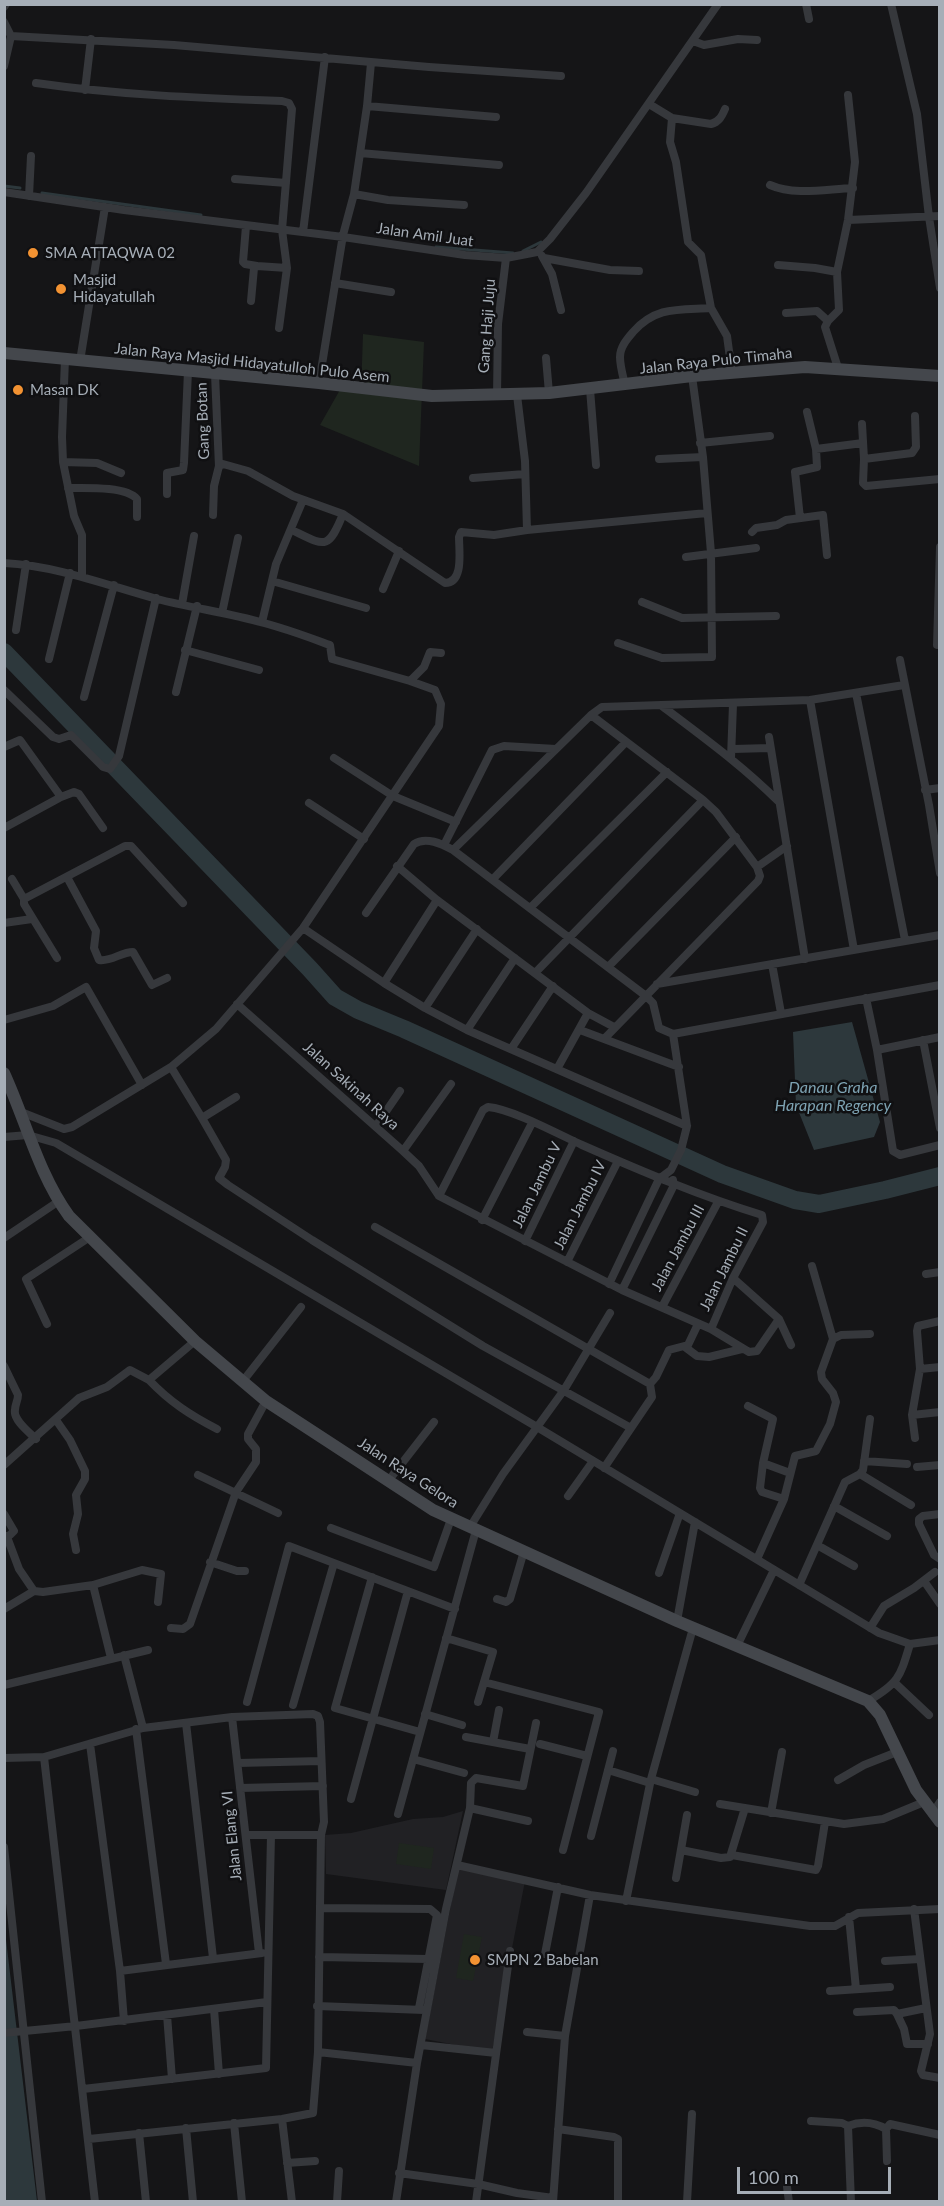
<!DOCTYPE html>
<html>
<head>
<meta charset="utf-8">
<style>
	body { margin:0 }
	#map { position:relative; width:944px; height:2206px; overflow:hidden; background:#151517; font-family:Lato,sans-serif }
	canvas { display:block }
	.frame { position:absolute; inset:0; border:6px solid #a6aeb7; pointer-events:none }
	.scale { position:absolute; left:737px; top:2167px; width:154px; height:27px; box-sizing:border-box; border:3px solid #a6aeb7; border-top:0; padding-left:8px; font-size:18px; line-height:21px; white-space:nowrap; color:#a6aeb7; -webkit-text-stroke:4px #101012; paint-order:stroke }
</style>
</head>
<body>
<div id="map">
<canvas width="944" height="2206"></canvas>
<div class="frame"></div>
<div class="scale">100 m</div>
</div>
<script>
const ctx = document.querySelector('canvas').getContext('2d');
ctx.lineJoin = 'round';
function paint(path, color) {
  ctx.fillStyle = color;
  ctx.fill(path, 'evenodd');
}
function stroke(path, color, width, dash) {
  ctx.strokeStyle = color;
  ctx.lineWidth = width;
  ctx.lineCap = dash ? 'butt' : 'round';
  ctx.setLineDash(dash || []);
  ctx.stroke(path);
}
function write(font, color, halo, rows, align = 'center') {
  ctx.font = font + ' Lato,sans-serif';
  ctx.lineWidth = 5;
  ctx.setLineDash([]);
  ctx.textBaseline = 'middle';
  ctx.strokeStyle = halo;
  ctx.fillStyle = color;
  for (const [text, x, y, turn = 0] of rows) {
    ctx.save();
    ctx.translate(x, y);
    ctx.rotate((+turn || 0) * Math.PI / 180);
    ctx.textAlign = isNaN(turn) ? turn : align;
    if (halo) ctx.strokeText(text, 0, 0);
    ctx.fillText(text, 0, 0);
    ctx.restore();
  }
}
paint(new Path2D(`
	M463 1811 446 1890 326 1874 325 1835 351 1833 413 1819 443 1817Z
	M458 1868 525 1881 492 2052 425 2039Z`), '#212124');
paint(new Path2D(`
	M363 334 424 342 419 466 320 425 341 388 361 392Z
	M399 1843 434 1848 431 1869 396 1864Z
	M464 1934 482 1937 473 1981 456 1978Z`), '#1f261f');
paint(new Path2D(`
	M852 1022 880 1122 874 1137 814 1150 796 1105 793 1032Z
	M5 1931 37 2201H5Z`), '#2d383c');
stroke(new Path2D(`
	M4 186 20 188
	M42 193 201 215
	M436 247 513 253
	M523 251 541 242`), '#2d383c', 3);
stroke(new Path2D(`
	M4 652 310 969 335 997 358 1010 404 1029 722 1174 795 1200 819 1204 885 1190 940 1176`), '#2d383c', 18);
stroke(new Path2D(`
	M806 4 809 19
	M891 4 917 114 929 217 940 288
	M4 7 6 4
	M4 22 11 36 174 45 429 67 561 76
	M693 41 704 45 738 39 757 40
	M4 66 11 36
	M36 83C118 95 200 98 282 101L289 103 292 109 282 230 287 268 279 328
	M85 90 91 39
	M649 104 672 118 670 142 676 162 688 242 701 255 711 308 727 336 732 373
	M367 106 496 117
	M672 118 711 124C719 122 722 116 725 109
	M360 153 499 165
	M235 179 286 183
	M770 185C795 196 826 189 853 188
	M4 192 124 210 343 237 465 255 506 258 537 252 550 239 586 193 718 4
	M354 194 388 200 464 205
	M29 196 31 156
	M848 220 940 216
	M246 226 243 262 245 264 257 266
	M303 232 325 57
	M542 256 552 274 561 310
	M544 258 610 270 639 271
	M778 265 815 268 837 272
	M335 283 391 292
	M251 301 254 268 257 266 287 268
	M786 313 817 311 828 321
	M546 358 549 393
	M65 359 62 437 63 462 74 516 82 535V576
	M80 361 105 207
	M838 368 825 327 828 321 839 310 837 272 848 220 855 162 848 95
	M215 374 219 467
	M319 383 343 235 354 194 367 106 371 63
	M625 385C623 376 620 366 620 357 620 347 627 339 633 332 656 306 679 310 711 308
	M590 389 596 465
	M497 396 498 324 506 258
	M807 412 816 449 863 443
	M862 424 864 459 912 453 916 447 915 416
	M700 443 770 436
	M659 459 703 457
	M864 459 863 483 866 486 940 479
	M63 462 97 463 121 473
	M473 478 525 474
	M68 488C85 488 126 486 137 499V517
	M167 494V473L183 470 184 463 188 371
	M213 515 214 486 219 466 223 464 248 471 293 496 343 514 445 583C464 583 459 551 459 537L461 532 494 535 527 530 525 461 517 395
	M800 518 795 472 817 467 816 449
	M292 530C325 546 328 551 343 514
	M527 530 707 513
	M752 532 756 528 777 525 786 520 823 515 827 555
	M686 557 756 548
	M4 563C58 566 106 585 157 599 192 608 229 613 264 623 287 629 308 637 330 645L332 659 410 681 435 690 441 704 439 726 303 928 216 1029 171 1067 72 1127 64 1129 21 1112
	M272 581 366 608
	M383 589 399 551
	M642 602 682 618 776 616
	M182 604 194 536
	M222 613 238 538
	M262 622 276 564 303 500
	M16 630 26 564
	M618 643 662 658 712 657 711 553 703 457 692 376
	M937 645 940 547
	M185 650 259 670
	M49 659 70 573
	M900 660 929 805 940 873
	M410 681 424 667 430 652 441 653
	M4 690 53 737 59 739 71 735 103 767 110 769 119 756 156 598
	M176 692 197 606
	M856 693 905 940
	M84 697 114 585
	M810 700 854 950
	M662 706C703 737 743 766 779 802
	M591 715 703 800 716 812 757 867 760 876 758 881 605 1038
	M769 737 805 959
	M4 747 20 740 61 797
	M733 749 770 748
	M334 758 393 796 456 822
	M731 758 733 704
	M925 790 940 788
	M309 803 364 839
	M4 828 61 797 74 792 79 794 103 828
	M444 845 492 750 504 746 556 749
	M453 850 591 715 602 707 810 700 904 685
	M397 866 437 900 588 1013 614 1027
	M757 867 787 846
	M67 877 96 931 94 948 99 960C111 962 121 952 133 952L152 985 167 978
	M12 879 24 899
	M493 879 626 742
	M530 908 667 772
	M366 913 414 844C426 836 442 844 453 850L646 996 653 1003 659 1028 673 1034 940 985
	M4 923 32 919
	M303 928 384 983 425 1008 467 1030 687 1126
	M57 958 24 904V899L125 846H131L183 903
	M772 964 781 1013
	M608 967 736 837
	M535 973 703 800
	M384 983 437 900
	M657 984 940 935
	M866 998 877 1050 893 1151 900 1155 940 1145
	M237 1004 403 1151 419 1166 439 1196 622 1290 711 1329 749 1352 757 1351 779 1319
	M425 1008 477 929
	M4 1020 53 1006 86 987 142 1085
	M467 1030 515 958
	M580 1030 679 1067
	M923 1040 940 1128
	M511 1049 553 986
	M877 1050 940 1037
	M171 1067 202 1118 236 1097
	M557 1069 588 1013
	M202 1118 226 1160 225 1167 219 1178 228 1185 312 1240 483 1346 631 1428
	M376 1126 400 1091
	M4 1137 28 1135 56 1143 537 1427 879 1633 910 1644 940 1640
	M403 1151 451 1084
	M439 1196 483 1110 488 1107C512 1109 558 1134 582 1145 641 1171 700 1196 762 1215L763 1222 733 1278 711 1329
	M482 1220 532 1123
	M375 1227 650 1384 652 1397 604 1468
	M4 1238 59 1201
	M525 1241 574 1141
	M567 1262 618 1161
	M926 1274 940 1272
	M733 1278 779 1319 791 1345
	M609 1284 659 1179 671 1170 681 1150 687 1126 673 1034
	M622 1290 674 1185 673 1180
	M662 1307 718 1202
	M47 1324 26 1279 90 1237
	M833 1339 841 1335 870 1334
	M685 1347 697 1356 709 1357 742 1349
	M4 1366 18 1395C18 1401 15 1404 15 1410 13 1420 29 1432 36 1439
	M920 1369 940 1367
	M149 1380C170 1402 190 1415 217 1429
	M243 1381 301 1307
	M650 1384 656 1377 669 1350 688 1345 698 1324
	M748 1406 773 1419 763 1463 760 1488 762 1492 784 1499
	M912 1415 940 1412
	M56 1420 70 1440 85 1471V1479L76 1495 78 1514 73 1534 76 1550
	M915 1438 912 1415 920 1369 917 1331 918 1326 940 1321
	M864 1461 907 1464
	M763 1463 790 1473
	M4 1465 79 1398 107 1387 130 1370 149 1380 195 1341
	M917 1467 940 1465
	M860 1474 911 1505
	M198 1475 278 1513
	M389 1480 434 1422
	M568 1496 593 1461
	M834 1506 887 1536
	M4 1514 14 1531 10 1535 4 1537
	M940 1514 923 1516 919 1519V1524L934 1555 940 1559
	M470 1527 503 1474 564 1390 610 1313
	M331 1528 434 1567 451 1519
	M7 1537 19 1569 34 1591
	M817 1545 854 1566
	M757 1559 784 1499 795 1456 816 1451 830 1424 836 1402 833 1393 822 1379 821 1372 833 1339 812 1266
	M210 1562 237 1571H245
	M659 1573 680 1513
	M372 1577 335 1708 420 1732
	M924 1581 940 1604
	M93 1585 111 1658
	M799 1585 845 1482 860 1474 863 1470 870 1419
	M497 1599 506 1602 510 1599 524 1551
	M4 1609 34 1591 43 1592 93 1585 142 1570 161 1574 158 1602
	M677 1621 695 1522
	M171 1628 183 1629 190 1624 236 1492 256 1462V1449L248 1439V1434L266 1401
	M870 1628 884 1606 914 1588 935 1572
	M446 1638 493 1652 478 1702
	M737 1646 774 1570
	M124 1655 143 1728
	M484 1682 599 1712 563 1850
	M895 1683 929 1715
	M4 1685 148 1650
	M868 1701C899 1683 900 1677 910 1644
	M247 1702 289 1546 455 1609
	M293 1705 334 1563
	M425 1714 462 1725
	M232 1717 259 1953
	M186 1723 213 1958
	M136 1729 166 1964
	M466 1737 530 1749
	M493 1742 499 1710
	M90 1744 120 1971 124 2021
	M540 1744 587 1756
	M44 1757 95 2202
	M4 1758 44 1757 143 1728 232 1717 313 1714 318 1716 320 1722 324 1822 321 1835
	M413 1759 464 1773
	M238 1763 321 1761
	M608 1770 650 1783
	M651 1779 695 1792
	M838 1780 864 1765 897 1752
	M240 1788 323 1786
	M351 1799 408 1591
	M720 1804 844 1824 883 1819 924 1802
	M470 1808 528 1821
	M771 1813 782 1752
	M398 1814 476 1530
	M932 1814 940 1802
	M591 1836 613 1751
	M4 1847 42 2202
	M681 1850 721 1858 730 1857 745 1808
	M732 1855 816 1870 818 1866 825 1822
	M457 1865 590 1895 810 1926H835L858 1913 940 1909
	M676 1878 687 1815
	M626 1901 651 1779 693 1628
	M320 1908 430 1909 437 1915 419 2008
	M914 1909 930 2034 921 2071 923 2075 940 2078
	M849 1917 856 1989
	M545 1954 558 1887
	M319 1957 428 1959
	M885 1961 920 1959
	M120 1971 262 1953
	M830 1991 890 1987
	M317 2006 424 2010
	M214 2009 219 2074
	M857 2012 894 2010 897 2014 926 2008
	M897 2014 904 2029 907 2044H928
	M167 2015 172 2079
	M527 2032 565 2036
	M4 2033 76 2026 267 2002
	M421 2045 496 2053
	M318 2052 417 2063
	M83 2089 266 2068 271 1835
	M282 2119 292 2202
	M811 2121 842 2123 848 2126 851 2202
	M234 2123 242 2202
	M848 2126C861 2121 874 2122 886 2129
	M186 2128 193 2202
	M558 2129 614 2137 618 2139V2202
	M139 2133 146 2202
	M89 2139 282 2119 313 2113 318 2052 321 1835H246
	M887 2161 886 2129 890 2124 940 2135
	M287 2163 315 2161
	M399 2173 478 2184 517 2193 553 2198
	M787 2187 789 2202
	M337 2202 339 2171
	M396 2202 417 2063 446 1909 470 1808 471 1783 476 1778 523 1786 536 1723
	M476 2202 510 1951
	M553 2202 565 2036 590 1895
	M687 2202 692 2114`), '#36383c', 8);
stroke(new Path2D(`
	M4 353 319 383 432 396 549 393 692 376 805 367 940 376
	M4 1073C26 1121 38 1173 69 1216L195 1341 266 1401 433 1510 677 1621 868 1701 880 1715 916 1790 940 1822`), '#44474c', 12);
for (const [x, y, r, color] of [
	[33,253,6,"#f29232"],
	[61,289,6,"#f29232"],
	[18,390,6,"#f29232"],
	[475,1960,6,"#f29232"]
]) {
  const dot = new Path2D();
  dot.arc(x, y, r, 0, 2 * Math.PI);
  ctx.fillStyle = color;
  ctx.fill(dot);
  stroke(dot, '#101012', 2);
}
write('15px', '#a6aeb7', '#101012', [
	["Jalan Amil Juat",425,235,8],
	["Gang Haji Juju",487,326,-86],
	["Jalan Raya Pulo Timaha",716,361,-6],
	["Jalan Raya Masjid Hidayatulloh Pulo Asem",252,363,6],
	["Gang Botan",203,421,-92],
	["Jalan Sakinah Raya",351,1086,42],
	["Jalan Jambu V",537,1185,-64],
	["Jalan Jambu IV",580,1205,-63],
	["Jalan Jambu III",678,1248,-62],
	["Jalan Jambu II",724,1269,-64],
	["Jalan Raya Gelora",408,1473,33],
	["Jalan Elang VI",232,1836,-96]
]);
write('15px', '#a6aeb7', '#101012', [
	["SMA ATTAQWA 02",45,253],
	["Masjid",73,280],
	["Hidayatullah",73,297],
	["Masan DK",30,390],
	["SMPN 2 Babelan",487,1960]
], 'left');
write('italic 16px', '#7da2b2', '#101012', [
	["Danau Graha",833,1088],
	["Harapan Regency",833,1106]
]);
</script>
</body>
</html>
